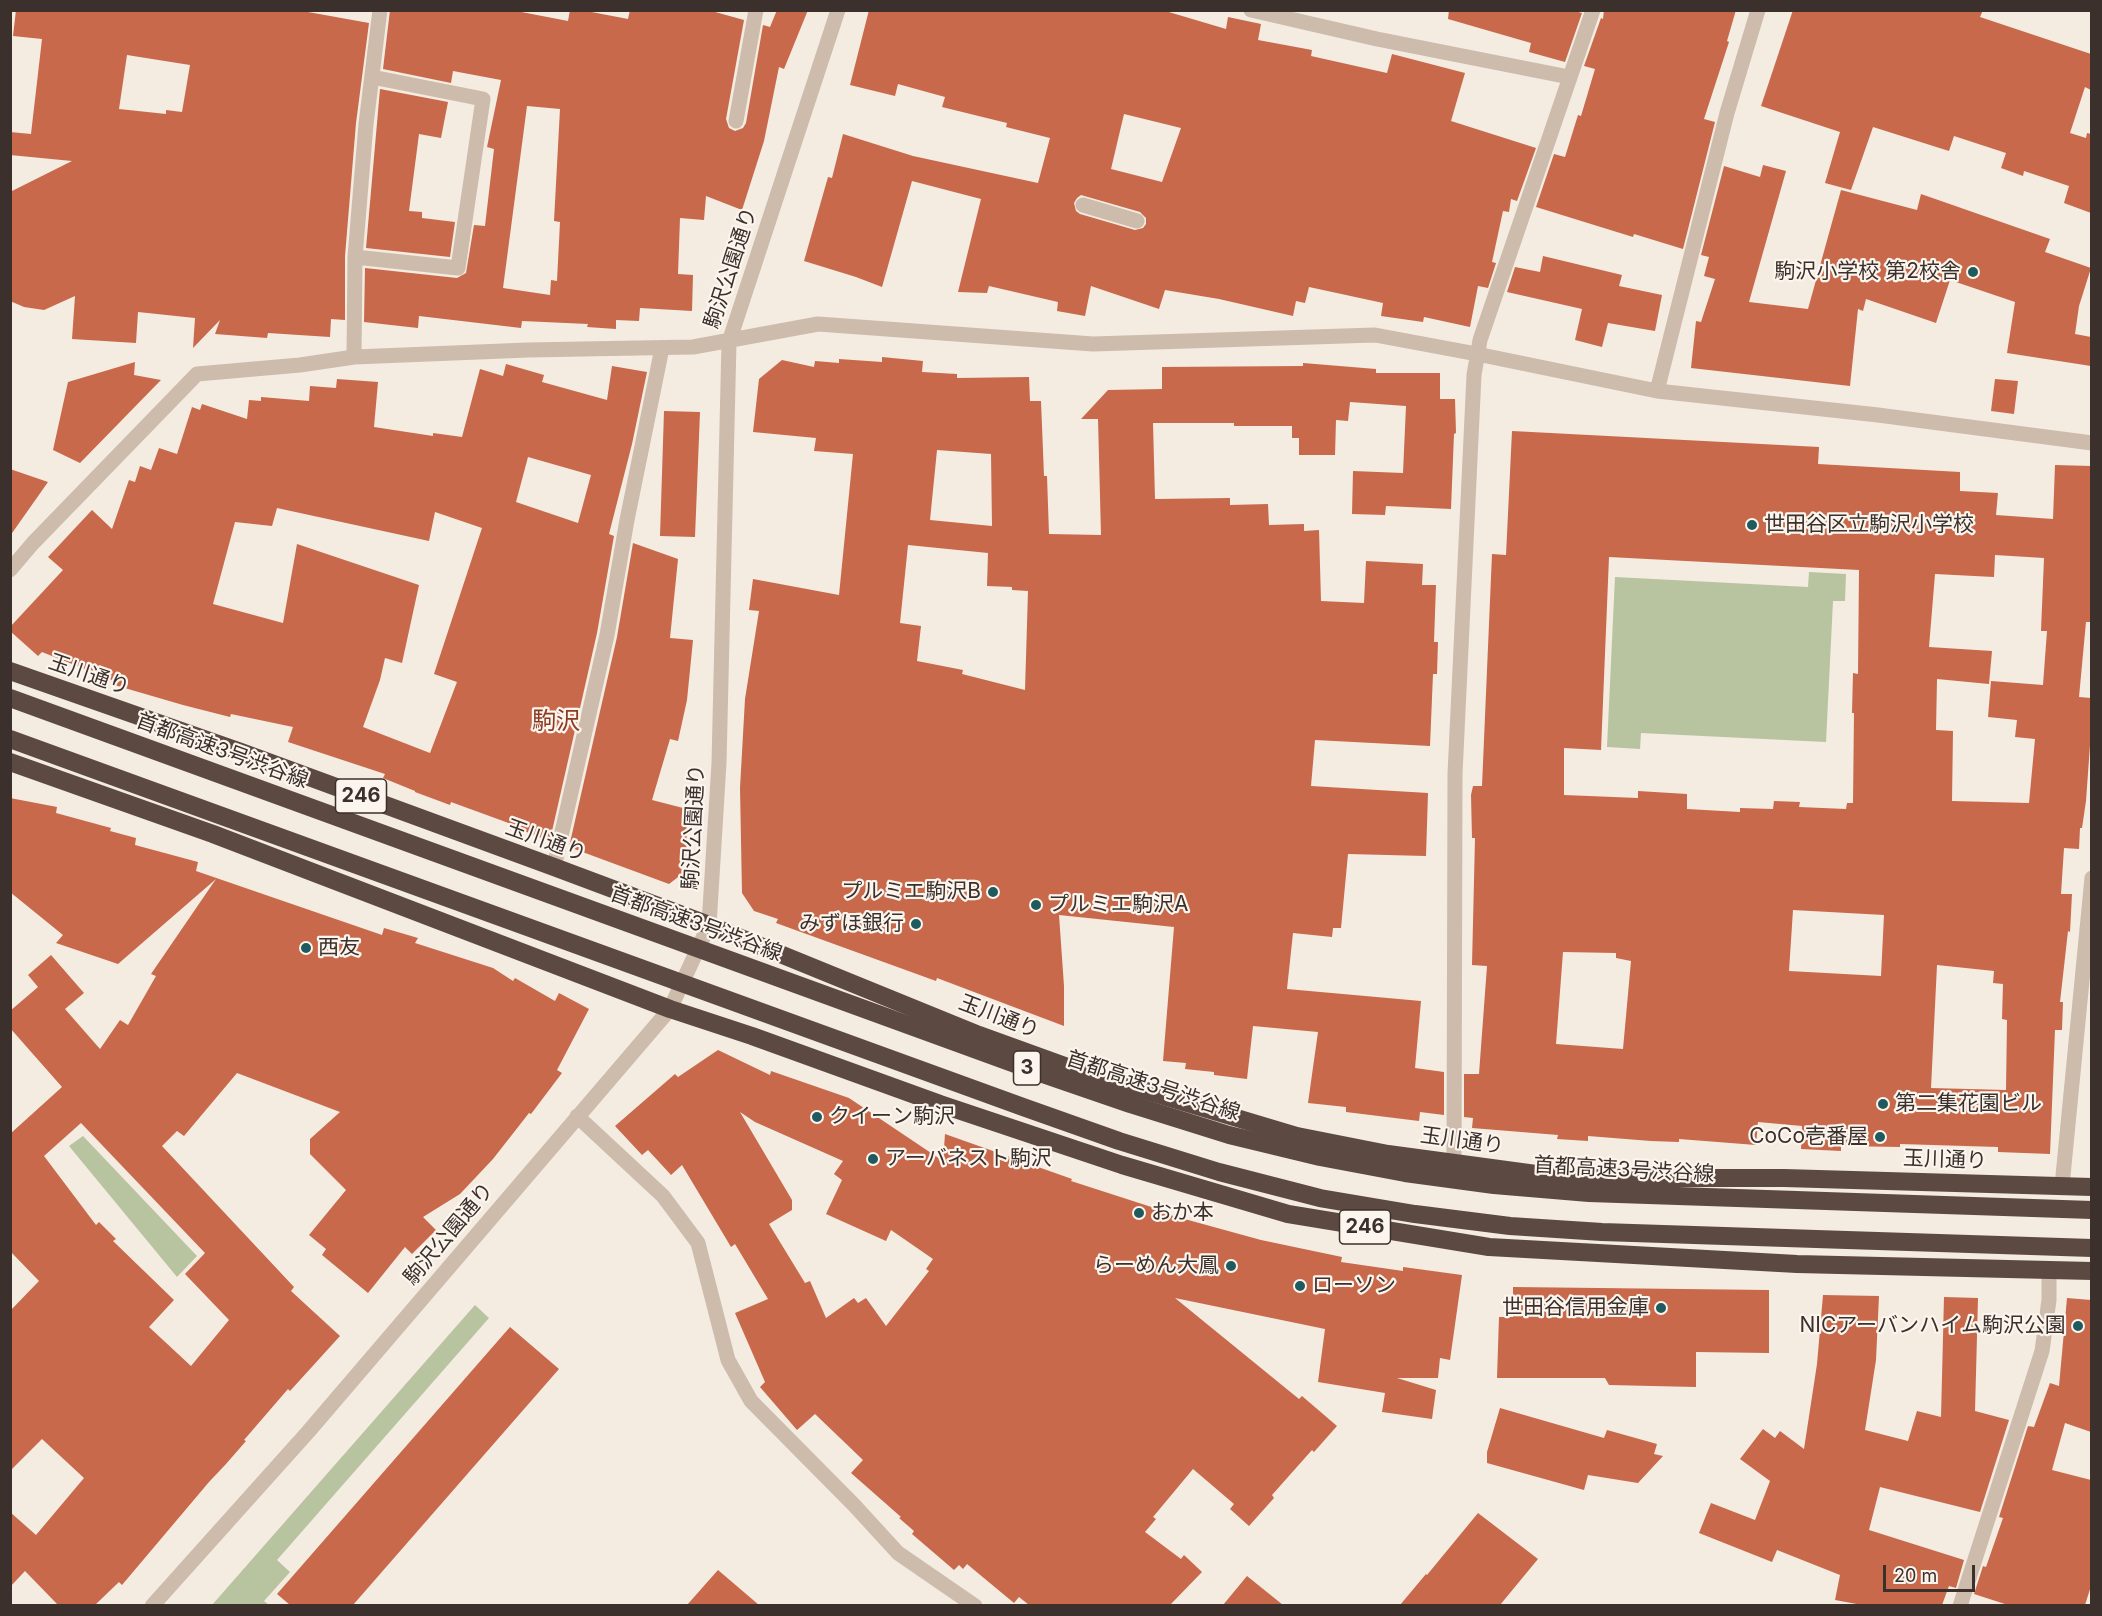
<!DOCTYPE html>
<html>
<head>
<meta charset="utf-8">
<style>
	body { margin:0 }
	#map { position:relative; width:2102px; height:1616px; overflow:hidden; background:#f4ebe1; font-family:Inter,sans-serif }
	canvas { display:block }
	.frame { position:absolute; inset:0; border:12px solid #3b302b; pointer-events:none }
	.scale { position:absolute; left:1883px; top:1565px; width:92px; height:27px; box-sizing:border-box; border:3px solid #3b302b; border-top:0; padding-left:8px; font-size:18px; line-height:21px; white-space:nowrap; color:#3b302b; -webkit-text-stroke:4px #fbf5ee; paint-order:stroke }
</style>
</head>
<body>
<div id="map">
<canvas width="2102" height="1616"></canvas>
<div class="frame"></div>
<div class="scale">20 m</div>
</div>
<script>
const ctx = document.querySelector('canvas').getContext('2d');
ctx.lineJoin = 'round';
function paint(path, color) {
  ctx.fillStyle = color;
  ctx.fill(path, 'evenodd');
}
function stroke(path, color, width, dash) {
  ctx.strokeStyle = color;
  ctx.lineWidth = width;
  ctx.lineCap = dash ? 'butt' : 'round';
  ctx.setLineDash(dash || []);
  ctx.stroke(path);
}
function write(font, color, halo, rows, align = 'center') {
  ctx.font = font + ' Inter,"Noto Sans JP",sans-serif';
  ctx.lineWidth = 4.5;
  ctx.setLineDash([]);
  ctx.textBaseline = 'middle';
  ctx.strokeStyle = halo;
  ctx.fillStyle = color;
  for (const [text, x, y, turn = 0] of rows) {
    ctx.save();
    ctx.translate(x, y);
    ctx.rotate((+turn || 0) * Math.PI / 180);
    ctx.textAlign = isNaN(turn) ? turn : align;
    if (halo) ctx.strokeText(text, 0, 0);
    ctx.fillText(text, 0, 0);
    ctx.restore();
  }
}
paint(new Path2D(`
	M1809 572 1846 574 1845 601H1833L1826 742 1641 733 1640 749 1607 747 1615 577 1808 587Z
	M83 1136 197 1256 177 1277 69 1146Z
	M475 1305 489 1318 277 1560 290 1572 264 1601 269 1605H212Z`), '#b8c4a0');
paint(new Path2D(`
	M16 10H297L369 23 356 123 345 256V320L331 319 330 337 268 333 267 338 215 334 220 320 193 348 195 318 138 312 136 343 72 339 75 296 44 310 24 307 10 301V192L72 161 10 155V132L31 134 42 39 13 36ZM127 55 190 65 182 112 166 110V114L119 109Z
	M390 10H511L568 21 570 10H581L628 19 630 10H708L744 20 726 119 729 128 735 131 743 128 746 123 763 25 770 27 777 10H808L784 69 779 67 764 141 742 210 706 196 704 220 680 218 678 274 693 275 692 311 640 308 639 321 616 320V329L587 327 588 324 522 321 521 328 419 316 418 328 364 322 365 268 457 278 466 273 474 225 485 226 494 149 487 147 501 80 453 71 451 83 383 69ZM527 106 560 109 554 221 560 222 557 281 551 280 550 295 503 288Z
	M869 10H1162L1226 29 1228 17 1261 24 1258 40 1312 50 1311 56 1387 73 1392 54 1465 73 1451 121 1536 148 1517 201 1511 199 1509 212 1503 211 1492 262 1496 263 1488 288 1478 286 1470 327 1424 317 1423 322 1381 316 1383 303 1309 287 1305 303 1296 301 1293 316 1219 299 1165 290 1159 309 1091 286 1085 316 1057 311 1058 302 989 286 987 293 958 292 981 199 912 181 882 287 856 277 804 261 828 177 832 178 843 134 913 156 1038 183 1050 138 1006 127 1007 123 942 107 945 97 898 84 895 96 850 85ZM1124 114 1181 128 1162 182 1111 169ZM1081 195 1140 212 1146 218V224L1143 228 1135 230 1080 214 1076 211 1074 203 1077 198Z
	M1449 10H1571L1582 13 1565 62 1529 52 1531 43 1448 19Z
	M1604 10H1736L1727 41 1729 42 1704 119 1715 122 1683 249 1634 234 1633 237 1536 207 1554 154 1565 157 1578 115 1581 116 1595 69 1584 66 1601 18 1603 19Z
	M1793 10H1983L1980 17 2091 54V90L2085 87 2070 133 2086 138 2087 133 2091 134V213L2064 203 2069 186 2024 171 2023 176 2001 168 2006 153 1954 136 1949 151 1873 127 1851 190 1825 183 1840 132 1761 106Z
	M380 89 448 102 441 138 419 134 409 211 422 212V218L455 222 450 257 366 248Z
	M1763 165 1786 171 1749 302 1808 309 1841 190 1917 210 1921 194 2050 239 2045 252 2091 268 2079 306 2075 334 2091 337V366L2007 353 2015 302 1950 280 1936 323 1866 299 1863 311 1858 309 1850 386 1691 368 1696 321 1701 322 1715 279 1704 276 1709 257 1701 255 1724 166 1760 177Z
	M1543 256 1622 275 1619 286 1662 295 1655 331 1608 323 1602 347 1575 340 1582 309 1507 292 1515 267 1540 272Z
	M882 357 923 361 922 372 957 374V378L1029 377 1030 401H1041L1044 476H1047L1049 534 1101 535 1098 419H1081L1108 390 1162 389V367L1303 366V363L1376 369V373H1440V399H1455L1456 433 1454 434 1451 509 1386 506 1385 515 1352 514 1353 471 1403 473 1406 406 1350 402 1348 421 1336 420 1335 455H1299V438H1292V426H1234V423H1153L1155 499 1230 498V505L1268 504 1269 525 1304 524V531L1319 530 1321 601 1364 603 1366 561 1423 564 1422 585H1436L1434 642H1438L1437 674H1433L1430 746 1315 740 1311 786 1428 793 1426 856 1348 854 1341 928H1333L1332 937 1293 933 1287 989 1421 1001 1415 1068 1444 1072V1115L1420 1112 1419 1121 1346 1112V1107L1308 1103 1318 1032 1253 1026 1247 1079 1214 1075V1072L1185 1069 1186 1063 1163 1061 1174 927 1059 915 1064 986V1026L937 978 936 981 776 923 778 919 754 911 742 893 740 788 745 699 759 611 749 610 753 579 839 595 853 454 814 451 816 438 753 432 759 379 782 360 814 367 815 361 839 363V359L882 362ZM937 450 991 454 992 526 930 520ZM908 545 988 553 987 586 1012 587V590L1028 591 1025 690 962 674 963 670 917 661 921 626 900 623Z
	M135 362 134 375 161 380 80 463 53 450 68 382Z
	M506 364 544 375 542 382 607 400 612 366 647 372 632 444 609 534 614 536 597 633 550 840 548 841 524 831 525 829 451 802 450 805 415 792V791L383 778 385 774 288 742 293 727 231 714 230 717 183 705 111 684 112 680 42 652 38 656 10 631V627L63 570 48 557 92 510 112 529 129 480 135 482 140 466 151 470 159 448 177 454 192 407 200 410 202 404 247 419 249 400 261 401V397L309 401 310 386 336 388 337 379 378 382 374 427 433 436V433L462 437 480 369 503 376ZM528 457 591 475 578 523 516 502ZM277 508 429 541 435 512 482 528 434 674 457 682 430 753 363 727 380 680 385 658 402 663 419 585 297 544 283 623 213 604 235 522 272 526Z
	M1995 379 2018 381 2014 414 1991 411Z
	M664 411 700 412 695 537 660 536Z
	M1512 431 1819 447 1818 464 1960 472V491L1998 493 1996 515 2053 519 2055 465 2091 466V622H2086L2079 697 2091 698 2090 745 2086 801 2082 828H2080L2079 849 2064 848 2061 894H2072L2070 932 2068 931 2060 1002H2063L2062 1030H2055L2050 1154 1998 1152V1147L1900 1144V1147L1841 1146V1151L1801 1149 1802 1126 1758 1122 1756 1145 1679 1139V1142L1651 1141 1588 1136V1141L1557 1139 1558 1135 1472 1128 1473 1118 1464 1117V1074H1479L1487 966 1472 965 1475 838H1472L1471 795 1473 786H1482L1492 554 1506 555ZM1995 555 2044 558 2041 631H2047L2043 685 1991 681 1988 717 2017 720 2015 737 2035 739 2029 803 1952 801 1953 731 1936 730 1937 679 1989 684 1992 651 1929 647 1935 574 1994 577ZM1609 557 1859 570 1858 674 1853 673 1852 713H1854L1853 803H1847L1846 809 1799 807 1800 802 1774 801 1773 809 1740 808V812L1687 809V794L1638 791V798L1564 795V748L1601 750ZM1793 910 1884 915 1881 976 1789 971ZM1563 952 1616 953V958L1631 961 1623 1049 1556 1044ZM1937 965 1994 971 1993 983 2003 984 2002 1019 2007 1020 2006 1090 1931 1088Z
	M10 469 48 482 10 536Z
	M633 543 678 559 670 638 693 640 687 700 678 741 670 739 652 800 687 809 686 871 669 884 569 847 617 637Z
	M10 798 57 807 56 813 111 828 110 831 136 838 135 845 198 862 196 871 382 935 384 928 418 938 415 943 493 968 513 981 515 978 555 1001 559 993 589 1009 557 1070 562 1073 531 1114 529 1113 493 1159 460 1194 423 1217 436 1230 412 1254 405 1247 368 1293 322 1255 326 1249 309 1235 346 1190 310 1154V1139L340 1112 237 1073 184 1136 177 1131 162 1146 294 1287 291 1291 340 1336 290 1391 288 1389 244 1440 246 1441 226 1464 209 1482 122 1585 119 1582 95 1605H58L25 1571 10 1587V1512L36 1535 84 1478 42 1439 10 1471V1311L39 1281 10 1251V1134L62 1087 10 1028V1011L38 987 28 975 51 955 84 993 65 1009 100 1049 120 1020 128 1025 156 976 151 974 216 879 118 964 56 943 63 935 10 892ZM81 1123 205 1253 185 1274 229 1320 191 1366 149 1327 174 1300 113 1241 116 1239 99 1222 96 1225 44 1156Z
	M718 1050 770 1075 771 1071 849 1098 943 1161 945 1134 1072 1179 1071 1181 1170 1213V1215L1261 1240 1342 1257 1341 1262 1403 1271V1267L1462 1275 1450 1360 1440 1358 1438 1378H1397L1436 1390 1432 1419 1382 1412 1385 1393 1318 1382 1325 1329 1175 1298 1299 1399 1302 1396 1337 1426 1314 1452 1312 1450 1272 1495 1274 1498 1249 1526 1230 1509 1234 1504 1193 1469 1153 1517 1156 1519 1145 1532 1181 1559 1184 1555 1202 1572 1170 1605H1029L1019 1597 1014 1603 967 1564 963 1569 959 1565 954 1570 912 1534 914 1531 899 1518 901 1517 851 1473 863 1460 815 1414 797 1430 760 1387 765 1382 735 1313 768 1299 735 1244 731 1247 682 1165 671 1175 648 1150 642 1155 615 1126 675 1074 678 1077ZM740 1112 755 1122 843 1161 834 1174 842 1180 826 1214 886 1241 891 1230 933 1259 926 1269 929 1271 886 1326 866 1298 858 1303 854 1298 826 1318 810 1281 805 1283 769 1224 792 1210V1200Z
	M1513 1287 1769 1290V1353L1696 1352V1387L1609 1385 1605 1378H1497L1499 1317H1513Z
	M1823 1295 1879 1296 1876 1360 1865 1430 1908 1441 1917 1411 1941 1417 1944 1297 1978 1298 1975 1411 2009 1420 1980 1512 1880 1487 1869 1530 1964 1560 1956 1588 1949 1586 1942 1605H1862L1835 1600 1840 1575 1777 1550 1772 1562 1699 1533 1711 1503 1755 1520 1770 1481 1740 1459 1763 1429 1775 1438 1780 1431 1804 1449 1817 1364Z
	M2067 1298 2091 1300V1432L2065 1423 2052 1470 2091 1480V1586L2085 1605H2008L1974 1594 1983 1566 1986 1567 2003 1518 1999 1517 2028 1426 2034 1427 2050 1383 2059 1386Z
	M510 1327 559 1369 353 1605H290L277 1594Z
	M1500 1408 1604 1438 1607 1430 1657 1444 1654 1454 1663 1456 1638 1483 1588 1475 1584 1490 1487 1463V1452Z
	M1478 1513 1538 1559 1500 1605H1400L1426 1574 1427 1575Z
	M718 1570 759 1605H687Z
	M1247 1576 1283 1605H1223Z`), '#c8694b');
stroke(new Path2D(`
	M1251 10 1377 39 1569 77
	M736 121 756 10
	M1083 205 1137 221
	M355 257 458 268 483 99 372 77
	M354 357 355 257 366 124 380 10
	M1657 391 1727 113 1758 10
	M10 570 33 543 197 374 300 365 354 357 528 350 693 347 818 324 1093 344 1375 335 1477 354 1657 391 1878 415 2092 443
	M554 867 607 635 627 520 662 348
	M577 1116 663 1196 698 1243 728 1360 751 1401 854 1505 898 1553 975 1606
	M1454 1163 1455 774 1474 375 1480 340 1593 10
	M2062 1186 2092 878
	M152 1606 308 1432 670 1009 709 925 719 763 729 342 838 10
	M1960 1606 2042 1351 2049 1300V1270`), '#cdbbac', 15);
stroke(new Path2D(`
	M10 671 241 752 554 867 709 925 979 1035 1073 1069 1297 1136 1388 1154 1536 1174 1624 1178H1784L2092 1187
	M10 762 213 834 670 1009 752 1036 940 1104 1122 1165 1288 1214 1489 1247 1797 1264 2092 1271`), '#5c4a42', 18);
stroke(new Path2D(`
	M10 698 1040 1073 1130 1104 1229 1135 1320 1157 1405 1173 1494 1185 1589 1193 2092 1210
	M10 739 1023 1107 1119 1141 1219 1172 1320 1198 1415 1214 1510 1226 1602 1232 2092 1248`), '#5c4a42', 18);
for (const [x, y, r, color] of [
	[1973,272,6,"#1f5a5e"],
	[1752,525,6,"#1f5a5e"],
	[993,892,6,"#1f5a5e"],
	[1036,905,6,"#1f5a5e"],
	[916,924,6,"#1f5a5e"],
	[306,948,6,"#1f5a5e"],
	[1883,1104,6,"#1f5a5e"],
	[817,1117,6,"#1f5a5e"],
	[1880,1137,6,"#1f5a5e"],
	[873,1159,6,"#1f5a5e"],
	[1139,1213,6,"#1f5a5e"],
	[1231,1266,6,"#1f5a5e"],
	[1300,1286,6,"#1f5a5e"],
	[1661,1308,6,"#1f5a5e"],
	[2078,1326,6,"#1f5a5e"]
]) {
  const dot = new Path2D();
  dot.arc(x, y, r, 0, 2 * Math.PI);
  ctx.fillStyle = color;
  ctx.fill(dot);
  stroke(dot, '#fbf5ee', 2);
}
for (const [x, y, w] of [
	[361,796,51],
	[1027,1068,27],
	[1365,1227,51]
]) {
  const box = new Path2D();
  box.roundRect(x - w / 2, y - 17, w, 34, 4.5);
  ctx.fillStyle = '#fbf5ee';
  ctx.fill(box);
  stroke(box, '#3b302b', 1.5);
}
write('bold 20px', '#3b302b', null, [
	["246",361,796],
	["3",1027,1068],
	["246",1365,1227]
]);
write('21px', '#3b302b', '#fbf5ee', [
	["駒沢公園通り",731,268,-72],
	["玉川通り",89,675,19],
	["首都高速3号渋谷線",222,751,20],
	["駒沢公園通り",694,827,-87],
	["玉川通り",546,841,20],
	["首都高速3号渋谷線",696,924,20],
	["玉川通り",999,1017,21],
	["首都高速3号渋谷線",1153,1086,18],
	["玉川通り",1462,1141,8],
	["玉川通り",1945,1160,2],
	["首都高速3号渋谷線",1624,1170,3],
	["駒沢公園通り",449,1234,-50]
]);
write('21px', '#3b302b', '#fbf5ee', [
	["駒沢小学校 第2校舎",1961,272,"right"],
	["世田谷区立駒沢小学校",1764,525],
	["プルミエ駒沢B",981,892,"right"],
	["プルミエ駒沢A",1048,905],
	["みずほ銀行",904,924,"right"],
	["西友",318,948],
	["第二集花園ビル",1895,1104],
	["クイーン駒沢",829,1117],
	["CoCo壱番屋",1868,1137,"right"],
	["アーバネスト駒沢",885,1159],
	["おか本",1151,1213],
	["らーめん大鳳",1219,1266,"right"],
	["ローソン",1312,1286],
	["世田谷信用金庫",1649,1308,"right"],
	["NICアーバンハイム駒沢公園",2066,1326,"right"]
], 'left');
write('24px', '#8c3b22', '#fbf5ee', [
	["駒沢",556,722]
]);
</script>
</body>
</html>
